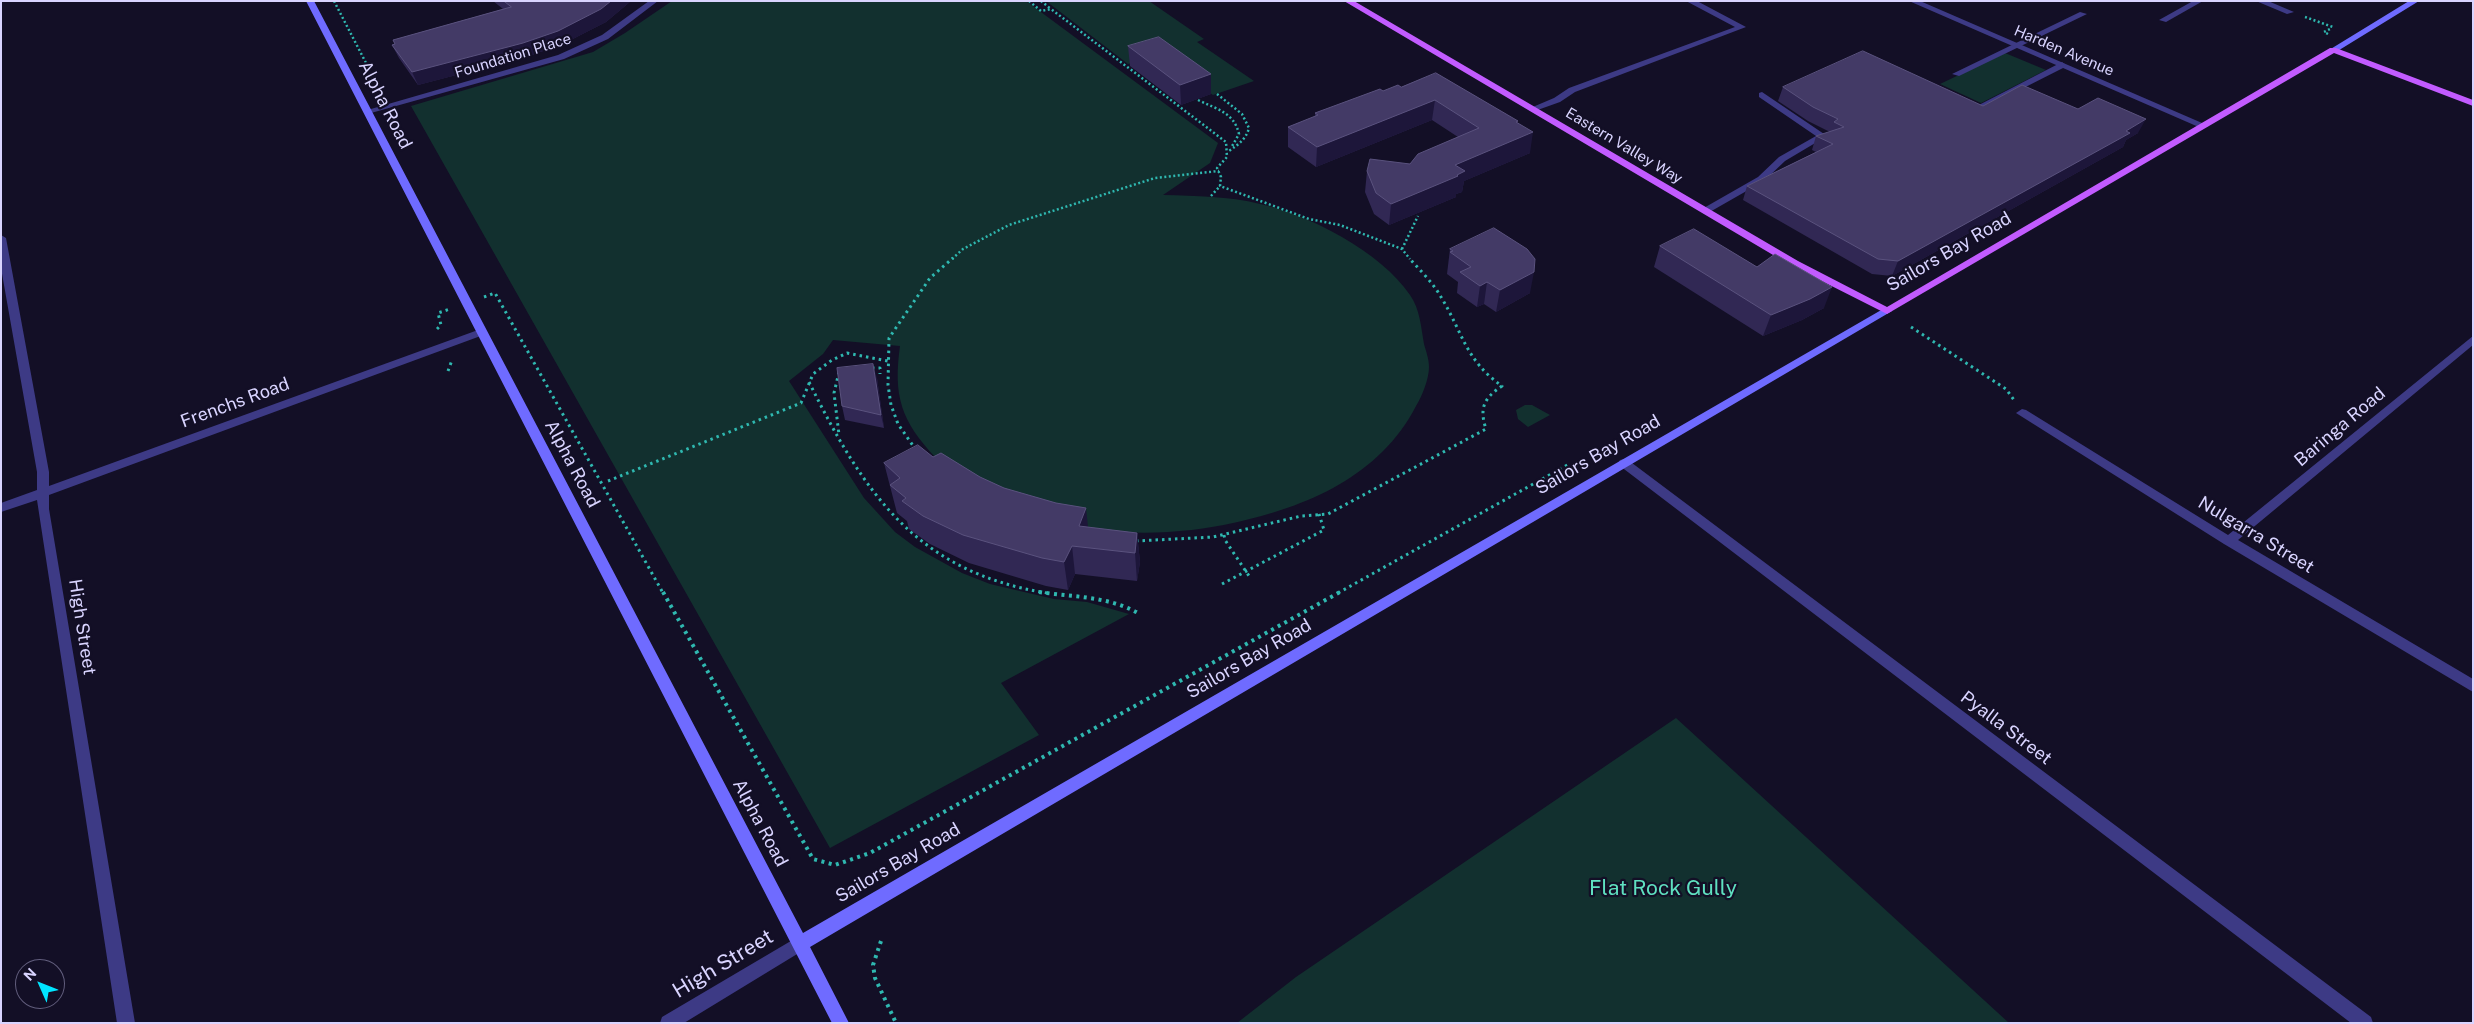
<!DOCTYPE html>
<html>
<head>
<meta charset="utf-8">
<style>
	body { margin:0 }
	#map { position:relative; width:2474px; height:1024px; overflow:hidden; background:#130f26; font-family:"Public Sans",sans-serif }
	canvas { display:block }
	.frame { position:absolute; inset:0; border:2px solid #d9d4ff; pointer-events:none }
	.north { position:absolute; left:15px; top:959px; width:50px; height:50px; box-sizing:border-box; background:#130f26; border:1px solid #625e7d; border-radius:50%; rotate:314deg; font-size:14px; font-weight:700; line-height:20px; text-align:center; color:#d9d4ff }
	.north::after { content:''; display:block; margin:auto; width:18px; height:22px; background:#00e5ff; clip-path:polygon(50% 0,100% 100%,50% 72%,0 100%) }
</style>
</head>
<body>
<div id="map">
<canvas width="2474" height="1024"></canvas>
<div class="frame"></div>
<div class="north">N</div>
</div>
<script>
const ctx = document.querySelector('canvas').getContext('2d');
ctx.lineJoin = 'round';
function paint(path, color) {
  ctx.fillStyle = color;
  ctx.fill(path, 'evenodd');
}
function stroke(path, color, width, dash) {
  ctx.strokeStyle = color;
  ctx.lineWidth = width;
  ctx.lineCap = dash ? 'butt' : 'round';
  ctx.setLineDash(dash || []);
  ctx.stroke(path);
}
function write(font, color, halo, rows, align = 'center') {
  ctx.font = font + ' "Public Sans",sans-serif';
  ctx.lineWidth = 4.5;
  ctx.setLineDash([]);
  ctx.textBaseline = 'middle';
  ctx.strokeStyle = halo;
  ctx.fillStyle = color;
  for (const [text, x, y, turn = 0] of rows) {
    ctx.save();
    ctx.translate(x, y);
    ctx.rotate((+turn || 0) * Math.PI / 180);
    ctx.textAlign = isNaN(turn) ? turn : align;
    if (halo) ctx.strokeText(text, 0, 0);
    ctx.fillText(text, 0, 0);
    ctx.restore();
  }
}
paint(new Path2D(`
	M672 1H1026L1218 143 1210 163 1163 195C1196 196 1228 196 1260 204 1310 215 1381 252 1410 295 1420 309 1421 327 1424 344 1426 351 1429 359 1429 367 1429 379 1422 396 1416 406 1380 476 1307 507 1233 523 1190 533 1119 538 1076 524 1061 520 1047 511 1033 504 1001 489 968 473 936 458 901 421 893 396 900 346L833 340 823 354 789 381 864 498 895 532 915 547 962 573 990 584 1054 599 1087 602 1129 614 1001 683 1039 735 830 848 411 106 593 52 625 33Z
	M1046 1H1149L1204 39 1197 42 1254 81 1213 95 1156 55 1128 64Z
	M2005 53 2046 70 1981 103 1940 84Z
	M1532 405 1550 415 1528 427 1518 419 1516 410 1525 405Z
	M1676 718 2009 1023H1237L1296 977Z`), '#12302f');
stroke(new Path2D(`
	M334 1 381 92
	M1029 1 1041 11 1051 9 1226 142 1227 157 1217 168 1221 177 1220 186 1309 219 1340 225 1402 249 1410 259
	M1041 1 1051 9
	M2305 17 2333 27
	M2328 34 2324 32 2332 28
	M1217 94 1242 114 1249 128C1246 139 1239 144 1229 151
	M1198 100C1216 109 1234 112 1239 134L1231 148
	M1211 196 1220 186
	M1402 249 1418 216
	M952 259 963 249 1009 225 1155 178 1219 171`), '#2fb8b0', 2.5, [2, 2.5]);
stroke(new Path2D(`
	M484 297 495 293 663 593
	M1911 327 2006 389 2014 400
	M437 329 441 325 438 313 450 309
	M872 368H880V374
	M448 371 452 360
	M839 372 834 393 839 435
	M809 382C864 493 916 572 1047 593
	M916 450 898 424 891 405 888 385 889 338 930 278 953 258
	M608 481 801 403 813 374 832 360 847 353 888 361
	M1224 535 1225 540 1249 576
	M1136 541 1213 537 1301 516 1328 514 1486 429C1479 408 1484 398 1502 386 1465 360 1463 333 1441 297 1433 283 1420 270 1409 258
	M1222 584 1324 530 1319 514
	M1338 593 1569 464`), '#2fb8b0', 3, [2.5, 4]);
stroke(new Path2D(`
	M663 592 813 859 835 865 870 853 1340 592
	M1039 592C1073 597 1107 596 1138 613
	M881 941 873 965 875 978 896 1023`), '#2fb8b0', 4, [3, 4.5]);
paint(new Path2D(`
	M1686 1H1697L1746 27 1575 92 1560 102 1532 112 1528 109 1554 98 1569 88 1735 27Z
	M2193 1H2203L2166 22 2159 20Z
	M2080 12 2087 14 1959 76 1952 74Z
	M2062 62 2066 65 2065 67 1982 109 1975 107Z
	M1762 92 1827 136 1785 161 1764 181 1708 213H1702V209L1758 177 1779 157 1816 136 1759 97V93Z`), '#3d3a85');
paint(new Path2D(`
	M649 1H658L608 39 564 59 371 113 364 111 558 55 602 35Z
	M1909 1H1920L2209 126 2201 128Z
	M2256 1H2268L2294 12 2287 14Z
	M1 235 6 238 49 472V486L478 330 482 329 487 332 486 334 49 495V509L135 1023H117L37 500 1 512V503L37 490V472L1 268Z
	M2473 336V345L2238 540 2473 679V692L2224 544 2016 413 2022 409 2026 410 2228 535Z
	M1624 459 1628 460 2371 1017 2373 1023H2351L1620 466 1618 463 1620 460Z
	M801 935 807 938 809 943 807 948 684 1023H660L662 1017Z`), '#3d3a85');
paint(new Path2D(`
	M306 1H314L803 933 1883 309 1887 308 1892 311 810 947 849 1023H832Z
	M2409 1H2419L2336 52 2329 50Z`), '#6f6bff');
paint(new Path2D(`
	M1344 1H1354L1798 261 1887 307 2330 48H2336L2473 100V106L2334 53 1887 314 1790 265Z`), '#c25bff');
paint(new Path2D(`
	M493 1H631L606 22 563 44 529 56 418 85 399 58 392 45 395 44 393 40 503 9Z
	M1128 46 1211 94 1181 105 1130 66Z
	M1401 87 1517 123 1530 153 1464 181 1462 192 1456 194V197L1389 225 1374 214 1365 192 1367 171 1410 164 1458 137 1432 120 1316 167 1288 147V127L1315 117V113L1383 91Z
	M1783 87 1983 106 2078 109 2138 133 2126 140 2123 147 1892 276 1872 274 1743 200 1747 186 1816 152 1812 150 1816 136 1830 132 1808 121 1778 101Z
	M1660 246 1824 308 1802 320 1763 336 1654 267Z
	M1450 249 1530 293 1496 312 1484 304 1477 307 1457 293 1458 282 1447 274Z
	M877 378 884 428 845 420 842 406Z
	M933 457 1004 488 1056 503 1088 527 1137 533 1140 562 1137 581 1075 574 1068 590 1046 586 969 563 930 544 909 529 907 521 897 513 884 463Z`), '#312854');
paint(new Path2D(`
	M611 1H631L606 22 563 44 529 56 418 85 412 72Z
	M1211 74V94L1181 105 1180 85Z
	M1435 100 1432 120 1316 167 1317 147Z
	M2146 119 2138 133 2126 140 2123 147 1892 276 1898 261Z
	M1518 121 1515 140 1533 132 1530 153 1464 181 1462 192 1456 194V197L1389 225 1391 204 1455 165Z
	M1534 272 1530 293 1496 312 1500 290Z
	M1487 282 1484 304 1477 307 1480 286Z
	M1832 287 1824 308 1802 320 1763 336 1771 315Z
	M873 364 877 378 884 428 881 415Z
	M1086 508 1089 536 1079 526Z
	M1137 533 1140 562 1137 581 1135 553Z
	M1072 546 1075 574 1068 590 1064 562Z`), '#1d163a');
const building = new Path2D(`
	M504 1H611L601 9 558 31 523 43 412 72 392 45 395 44 393 40 511 7Z
	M1159 37 1211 74 1180 85 1128 46Z
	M1863 51 1983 106 2022 85 2078 109 2098 98 2146 119 2126 131 2130 133 1898 261 1878 259 1747 186 1833 144 1816 136 1844 127 1834 122 1838 119 1813 107 1783 87Z
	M1436 73 1518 121 1516 122 1533 132 1455 165 1465 171 1457 175 1458 176 1391 204 1376 193 1367 171 1370 159 1410 164 1418 154 1479 128 1435 100 1317 147 1288 127 1318 115 1315 113 1380 89 1383 91 1398 85 1401 87Z
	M1494 228 1527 249 1535 259 1534 272 1500 290 1487 282 1480 286 1460 272 1471 267 1450 252 1453 251 1450 249Z
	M1694 229 1757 267 1775 254 1832 287 1810 299 1771 315 1660 246Z
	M873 364 881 415 842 406 837 368Z
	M918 445 933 457 941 453 980 477 1004 488 1056 503 1086 508 1079 526 1137 533 1135 553 1072 546 1064 562 1042 558 963 535 923 516 902 501 906 498 890 485 900 478 884 463Z`);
paint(building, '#433a66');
stroke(building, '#5a527e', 1);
write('15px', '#d9d4ff', '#130f26', [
	["Harden Avenue",2064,51,23],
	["Foundation Place",513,56,-17],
	["Eastern Valley Way",1624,146,31]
]);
write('18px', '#d9d4ff', '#130f26', [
	["Alpha Road",385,105,63],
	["Sailors Bay Road",1949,252,-30],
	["Frenchs Road",235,403,-20],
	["Baringa Road",2340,427,-40],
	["Sailors Bay Road",1598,455,-30],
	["Alpha Road",572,464,62],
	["Nulgarra Street",2256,535,31],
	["High Street",82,627,81],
	["Sailors Bay Road",1249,659,-30],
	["Pyalla Street",2006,728,37],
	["Alpha Road",760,823,62],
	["Sailors Bay Road",898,863,-30]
]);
write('21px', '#5fe0c0', '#130f26', [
	["Flat Rock Gully",1663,889]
]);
write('21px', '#d9d4ff', '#130f26', [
	["High Street",723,964,-31]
]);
</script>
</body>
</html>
